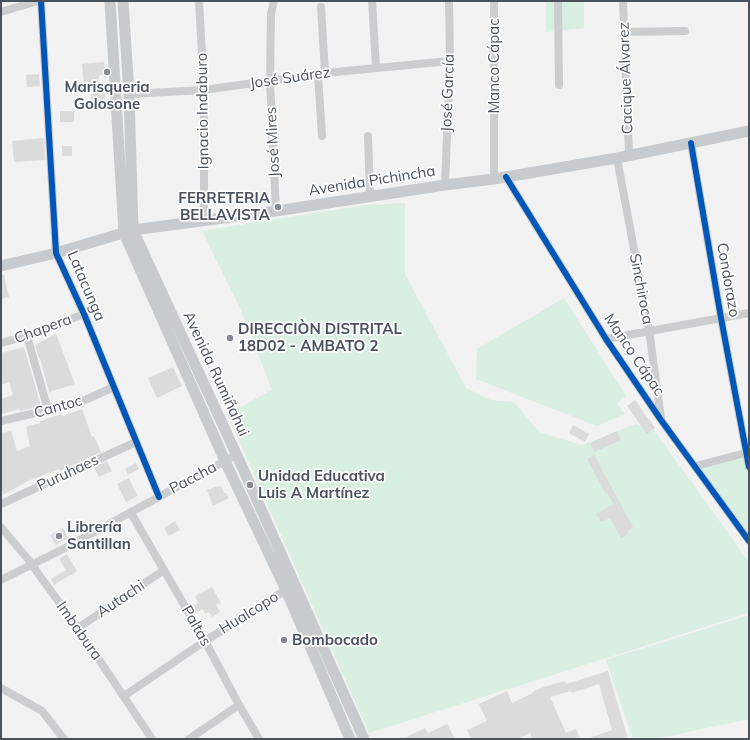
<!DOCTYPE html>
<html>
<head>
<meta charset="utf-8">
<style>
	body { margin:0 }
	#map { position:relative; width:750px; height:740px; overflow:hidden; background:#f2f2f2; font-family:Mulish,sans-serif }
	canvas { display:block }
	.frame { position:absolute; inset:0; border:2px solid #4a535d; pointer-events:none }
</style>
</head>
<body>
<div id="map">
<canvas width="750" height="740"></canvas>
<div class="frame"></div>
</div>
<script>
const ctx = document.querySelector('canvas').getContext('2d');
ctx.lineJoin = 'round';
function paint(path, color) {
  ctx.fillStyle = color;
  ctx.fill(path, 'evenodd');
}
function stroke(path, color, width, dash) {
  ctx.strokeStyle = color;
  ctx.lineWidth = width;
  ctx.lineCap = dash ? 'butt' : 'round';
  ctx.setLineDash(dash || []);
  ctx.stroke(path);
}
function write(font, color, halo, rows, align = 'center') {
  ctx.font = font + ' Mulish,sans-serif';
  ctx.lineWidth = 3.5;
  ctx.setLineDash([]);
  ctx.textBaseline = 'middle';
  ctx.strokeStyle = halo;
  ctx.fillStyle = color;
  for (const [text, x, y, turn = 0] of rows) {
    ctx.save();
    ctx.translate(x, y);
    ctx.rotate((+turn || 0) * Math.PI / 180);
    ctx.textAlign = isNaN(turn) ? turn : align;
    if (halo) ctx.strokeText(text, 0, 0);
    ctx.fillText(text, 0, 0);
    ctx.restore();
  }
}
paint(new Path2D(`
	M546 1H584V28L546 32Z
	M405 203V274L466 388 491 400 514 402 539 432 582 445 636 424 653 429 749 562V613L369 733 227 414 272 390 240 308 202 231 366 205Z
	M564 298 626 396 617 403 625 414 597 426 476 379 477 349Z
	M745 456 749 483V537L699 468Z
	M749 615V719L655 739H633L606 660Z`), '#d8efe2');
paint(new Path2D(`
	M104 62 105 74 100 75 95 86 84 87 82 64Z
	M39 74 40 86 27 87 26 75Z
	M105 93 106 107 92 108 91 94Z
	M60 111H74V122H60Z
	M44 138 45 160 14 162 12 141Z
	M62 146H72V156H62Z
	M1 275H4L9 297 1 299Z
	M56 334 75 384 49 392 40 358H39L35 345Z
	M24 347 41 406 20 411 19 409 1 414V399L13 395 9 382 1 385V353Z
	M173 367 182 386 157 398 148 378Z
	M635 400 655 428 647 434 627 406Z
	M82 409 92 437 94 436 101 452 65 469 60 471 59 469 30 480 3 495V491L1 492V433L11 431 17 451 30 446 26 427 40 423V421L62 414 63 416Z
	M573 425 589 434 585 442 569 433Z
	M617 431 621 440 594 452 590 443Z
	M594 455 633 527 627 531 628 534 621 538 610 518 601 522 596 514 614 504 607 493 606 494 587 459Z
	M107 461 112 471 99 477 94 467Z
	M136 463 139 469 128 475 125 469Z
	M129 478 137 495 136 497 126 502 117 484Z
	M218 486V487L221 486 224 493H226L229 498 213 506 207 490Z
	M175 521 180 530 169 536 164 528Z
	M63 528 68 538 56 545 50 535Z
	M67 554 77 571 54 585 51 579 66 570 59 559Z
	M212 587 221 603 216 605 220 612 212 617 209 612 205 614 203 609 196 613 193 606 198 603 195 596Z
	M608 671 628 739H590L589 738 612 730 599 684 571 693V691L550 697 566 733 576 729 580 739H532L530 733 518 739H471L467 730 487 721 479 704 507 691 512 703 533 693 532 692 541 688 565 681 566 684Z
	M447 724 455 739H402L425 728 428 733Z`), '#dbdbdc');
stroke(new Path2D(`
	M41 1 56 253 84 314 159 497
	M199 1 204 90V221
	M274 1 271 14 270 81 276 211
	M372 1 376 67
	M558 1 559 85
	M623 1 629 154
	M321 7 325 73
	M1 12 38 1
	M624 32 685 31
	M318 74 322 136
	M129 94 204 90 325 73 450 61
	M368 136 370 197
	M691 143 721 318 749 467
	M617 158 649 330 661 418
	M506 177 606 339 661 420 749 541
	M494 179V1
	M445 185 450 61 449 1
	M27 336 48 410
	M606 339 749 313
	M1 343 27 336 84 314
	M1 421 48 410 85 400 114 387
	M696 466 749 452
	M1 504 136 442
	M131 513 205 641 239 705 259 739
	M1 527 32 564 37 572 78 628 152 739
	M1 580 63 549 236 455
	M78 628 164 570
	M1 688 42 711 64 739
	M124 696 205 641 289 588
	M189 739 239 705`), '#cccdcf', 8);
stroke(new Path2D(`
	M110 1 124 233 225 461 286 590 350 739
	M123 1 129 94 133 230 239 460 364 739
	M1 266 56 253 133 230 276 211 445 185 494 179 617 158 749 131`), '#c8cbce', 11);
stroke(new Path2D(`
	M41 1 56 253 84 314 159 497
	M691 143 721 318 749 467
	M506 177 606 339 661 420 749 541`), '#0057b8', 6);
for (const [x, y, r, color] of [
	[107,72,4,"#858b91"],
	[278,207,4,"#858b91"],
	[230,338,4,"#858b91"],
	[250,485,4,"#858b91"],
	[59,536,4,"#858b91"],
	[284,640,4,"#858b91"]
]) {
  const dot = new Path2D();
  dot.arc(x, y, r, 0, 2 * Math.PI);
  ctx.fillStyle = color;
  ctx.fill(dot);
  stroke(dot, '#fff', 1.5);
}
write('15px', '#4a535d', '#fff', [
	["Manco Cápac",494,66,-90],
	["José Suárez",290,78,-8],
	["Cacique Álvarez",626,78,-92],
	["José García",448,93,-88],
	["Ignacio Indaburo",203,111,-91],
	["José Mires",273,142,-93],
	["Avenida Pichincha",372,181,-9],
	["Condorazo",728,280,80],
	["Latacunga",86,286,67],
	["Sinchiroca",641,289,79],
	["Chapera",43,329,-20],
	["Manco Cápac",634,355,56],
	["Avenida Rumiñahui",216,374,65],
	["Cantoc",58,407,-16],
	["Puruhaes",68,473,-25],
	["Paccha",193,478,-28],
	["Autachi",121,599,-34],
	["Hualcopo",249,613,-32],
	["Paltas",196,626,60],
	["Imbabura",79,631,55]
]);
write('bold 15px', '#4a535d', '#fff', [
	["Marisqueria",107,87,"center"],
	["Golosone",107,104,"center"],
	["FERRETERIA",270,198,"right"],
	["BELLAVISTA",270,215,"right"],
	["DIRECCIÒN DISTRITAL",238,329],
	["18D02 - AMBATO 2",238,346],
	["Unidad Educativa",258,476],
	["Luis A Martínez",258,493],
	["Librería",67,527],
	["Santillan",67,544],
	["Bombocado",292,640]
], 'left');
</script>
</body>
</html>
